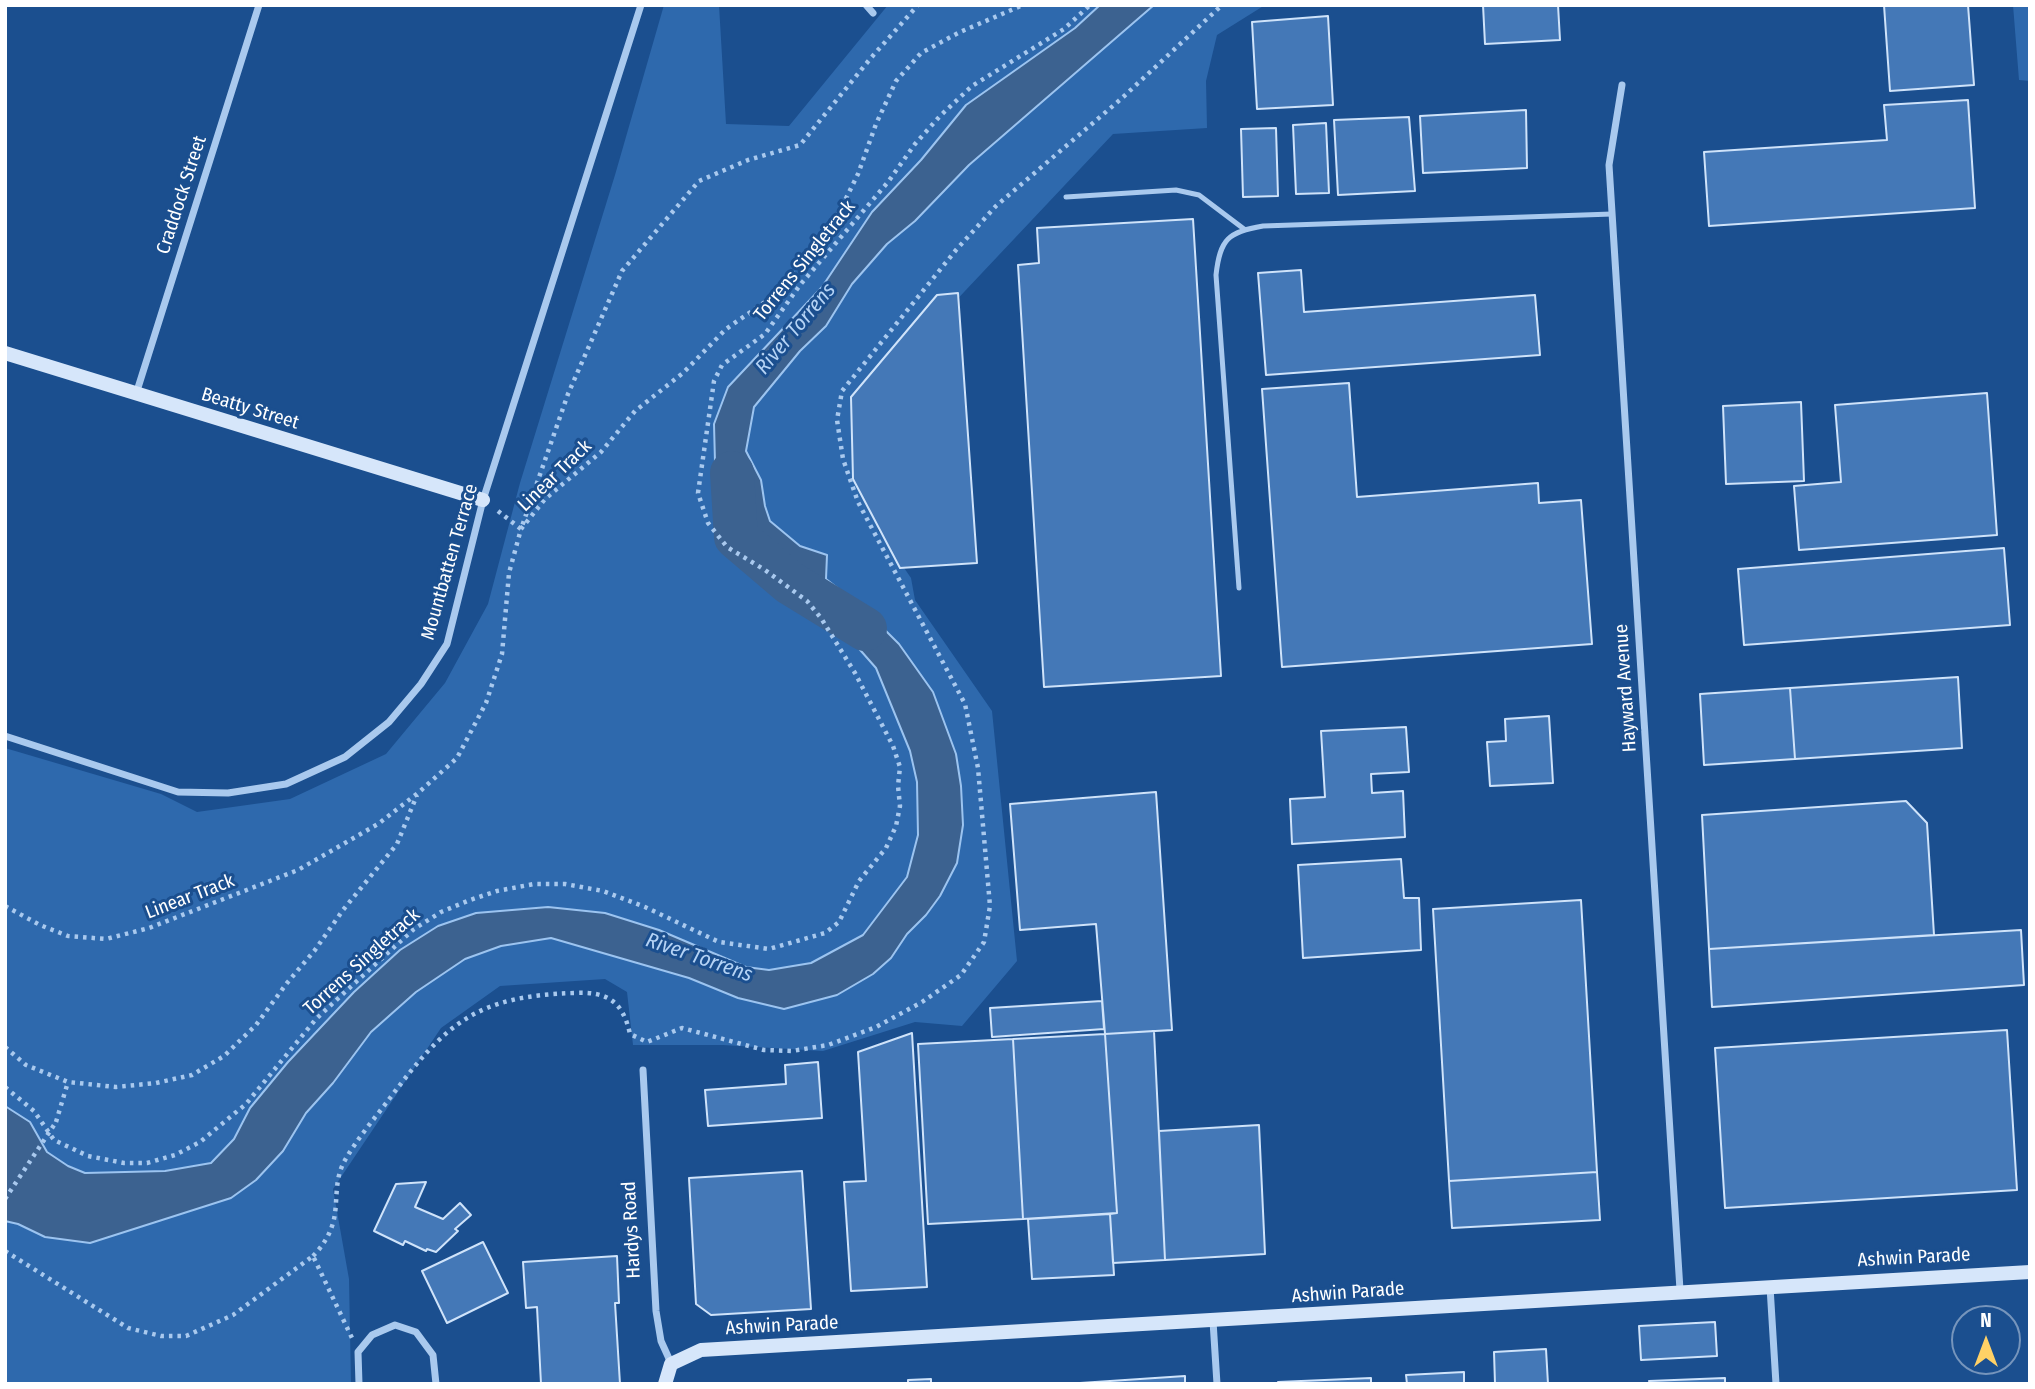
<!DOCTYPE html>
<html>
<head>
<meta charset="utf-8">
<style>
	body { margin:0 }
	#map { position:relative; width:2035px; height:1389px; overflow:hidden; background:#1b4f8f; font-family:"Fira Sans Condensed",sans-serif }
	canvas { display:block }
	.frame { position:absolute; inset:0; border:7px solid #fff; pointer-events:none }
	.north { position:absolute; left:1951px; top:1305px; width:70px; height:70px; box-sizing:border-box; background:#1b4f8f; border:2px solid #7695bc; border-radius:50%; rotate:0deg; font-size:19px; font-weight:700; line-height:28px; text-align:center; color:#fff }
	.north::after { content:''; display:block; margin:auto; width:24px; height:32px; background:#ffd166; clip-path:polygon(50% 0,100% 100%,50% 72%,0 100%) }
</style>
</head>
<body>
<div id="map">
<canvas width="2035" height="1389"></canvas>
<div class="frame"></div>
<div class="north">N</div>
</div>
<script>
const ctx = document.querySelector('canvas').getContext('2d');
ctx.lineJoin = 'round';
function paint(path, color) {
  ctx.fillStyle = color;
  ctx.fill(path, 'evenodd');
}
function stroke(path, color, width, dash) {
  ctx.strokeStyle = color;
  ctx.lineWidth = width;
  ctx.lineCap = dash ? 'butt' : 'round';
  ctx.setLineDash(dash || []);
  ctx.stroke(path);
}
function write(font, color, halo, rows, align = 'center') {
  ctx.font = font + ' "Fira Sans Condensed",sans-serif';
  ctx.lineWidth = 6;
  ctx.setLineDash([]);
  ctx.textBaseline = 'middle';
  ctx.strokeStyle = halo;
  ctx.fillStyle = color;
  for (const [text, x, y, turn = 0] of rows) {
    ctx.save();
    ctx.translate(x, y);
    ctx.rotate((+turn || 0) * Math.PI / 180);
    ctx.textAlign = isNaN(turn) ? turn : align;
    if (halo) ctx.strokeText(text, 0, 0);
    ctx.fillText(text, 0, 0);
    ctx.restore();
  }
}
paint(new Path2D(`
	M664 5H719L726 124 789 126 888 5H1265L1217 35 1206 81 1207 128 1113 134 866 396 878 530 911 578 915 600 992 711 1017 961 962 1026 915 1022 823 1051 723 1045H633L627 992 605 979 500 986 441 1028 333 1189 349 1279 351 1384H5V748L161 794 197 812 290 799 386 754 445 683 488 604 520 483 615 175Z
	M2013 5H2030V81L2019 80Z`), '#2e69ad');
const water = new Path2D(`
	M1100 5H1154L969 165 915 221 887 244 852 284 826 326 800 351 754 407 746 451 761 480 765 506 770 521 800 546 827 555 826 579 863 608 899 644 933 692 956 754 961 786 963 825 957 863 940 896 926 915 907 934 891 958 873 974 837 995 784 1009 738 998 689 978 551 938 501 946 465 959 416 992 371 1032 333 1083 306 1113 283 1151 256 1180 231 1198 90 1243 45 1237 18 1224 5 1221V1106L30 1122 47 1152 68 1166 85 1173 165 1171 211 1163 234 1139 250 1108 288 1062 354 992 400 950 438 926 476 913 548 907 605 913 659 930 746 967 769 970 811 963 863 935 907 877 918 835 917 782 910 751 876 668 802 584 729 526 716 501 714 424 728 387 822 287 872 212 921 160 966 105 1075 28Z`);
paint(water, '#3c6290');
stroke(water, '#9cc4f0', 2);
stroke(new Path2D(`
	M732 473 736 537 790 583 865 629`), '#3c6290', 44);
const building = new Path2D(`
	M1483 5H1558L1560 40 1485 44Z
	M1884 5H1968L1974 85 1890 91Z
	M1328 16 1333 105 1257 109 1252 22Z
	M1968 100 1975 208 1709 226 1704 152 1887 140 1884 105Z
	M1526 110 1527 168 1423 173 1420 116Z
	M1409 117 1415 191 1338 195 1334 120Z
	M1326 123 1329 193 1296 194 1293 125Z
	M1276 128 1278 196 1243 197 1241 129Z
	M1193 219 1221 676 1044 687 1018 265 1039 263 1037 228Z
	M1301 270 1304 312 1535 295 1540 355 1266 375 1258 273Z
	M958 293 977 563 900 568 853 479 851 397 937 295Z
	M1349 383 1357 497 1538 483 1539 503 1581 500 1592 644 1282 667 1262 389Z
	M1987 393 1997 535 1799 550 1794 486 1841 482 1835 405Z
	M1801 402 1804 481 1726 484 1723 406Z
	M2004 548 2010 625 1744 645 1738 569Z
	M1958 677 1962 748 1795 759 1790 688Z
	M1790 688 1795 759 1704 765 1700 694Z
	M1549 716 1553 783 1490 786 1487 742 1506 741 1505 719Z
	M1406 727 1409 772 1371 774 1372 793 1403 791 1405 837 1292 844 1290 799 1325 797 1321 731Z
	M1156 792 1172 1030 1105 1034 1096 924 1020 930 1010 804Z
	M1906 801 1927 823 1934 935 1709 949 1702 815Z
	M1401 859 1404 898H1419L1421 950 1303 958 1298 865Z
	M1581 900 1597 1172 1449 1181 1433 909Z
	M2021 930 2024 985 1712 1007 1709 949Z
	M1102 1001 1104 1029 992 1037 990 1008Z
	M2007 1030 2017 1190 1725 1208 1715 1048Z
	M1154 1031 1165 1260 1113 1263 1110 1214 1117 1213 1105 1034Z
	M912 1033 927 1287 851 1291 844 1182 866 1181 858 1052Z
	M1105 1034 1117 1213 1023 1219 1013 1039Z
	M1013 1039 1023 1219 928 1224 918 1044Z
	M818 1062 822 1118 708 1126 705 1090 786 1084 785 1065Z
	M1259 1125 1265 1254 1165 1260 1159 1131Z
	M802 1171 811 1309 711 1315 696 1304 689 1178Z
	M1597 1172 1600 1220 1452 1228 1449 1181Z
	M426 1182 415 1207 443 1219 460 1203 471 1215 455 1229 458 1231 436 1252 427 1249 426 1251 405 1241 403 1245 374 1231 396 1184Z
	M1110 1214 1114 1275 1032 1279 1028 1219Z
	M483 1242 508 1293 447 1323 422 1271Z
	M617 1256 619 1303H615L620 1384H541L537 1307 526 1308 523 1262Z
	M1715 1322 1717 1356 1641 1360 1639 1326Z
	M1546 1349 1548 1384H1495L1494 1352Z
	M1464 1372V1384H1407L1406 1375Z
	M1185 1376V1384H1064L1080 1383Z
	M1371 1378V1384H1278V1382Z
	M1725 1378V1384H1650L1649 1381Z
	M931 1379V1384H908V1380Z`);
paint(building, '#4478b7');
stroke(building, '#cfe3fa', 2);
stroke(new Path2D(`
	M498 511 521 529 568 394 622 271 699 181 748 160 800 145 870 59 918 5
	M5 906 40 925 68 936 106 939 149 928 298 870 378 824 418 793 457 758 486 703 502 654 509 573 521 529 545 499 601 452 635 411 683 373 726 329 765 302 805 265 832 227 858 174 876 124 896 81 921 53 960 32 1023 5
	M5 1047 26 1065 68 1082 116 1087 156 1083 192 1075 224 1056 256 1025 287 983 315 950 343 910 397 844 417 795
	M5 1087 34 1111 54 1140 88 1156 124 1163H147L175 1155 200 1142 246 1104 316 1019 346 991 414 929 441 912 470 900 497 891 534 884H565L603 891 645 907 719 942 769 949 825 933 839 922 859 881 886 848 896 826 900 806 898 786 900 767 893 746 855 673 821 618 807 601 765 570 727 547 708 523 698 493 714 381 722 365 765 334 800 285 888 182 915 144 940 116 972 86 1064 29 1090 5
	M56 1122 68 1082
	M5 1251 128 1328 161 1336H186L233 1315 313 1256 352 1338
	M313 1256C323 1246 331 1233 334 1219 338 1200 334 1181 344 1162 356 1140 375 1118 390 1098 447 1022 477 996 574 993 608 991 623 1002 630 1034L647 1042 682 1028 764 1050 792 1051 828 1045 876 1027 922 1002 961 975 984 942 990 906 978 768 965 704 858 502 843 459 837 420 842 391 956 250 996 206 1121 99 1222 5`), '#a9c9ee', 4.5, [3.5, 5]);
stroke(new Path2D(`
	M1066 197 1176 190 1199 195 1244 229
	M1239 588 1216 275C1220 239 1228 232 1263 226L1612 214`), '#a9c9ee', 5);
stroke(new Path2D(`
	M866 5 873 13
	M1622 85 1609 165 1680 1290
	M136 394 259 5
	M5 736 178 792 228 793 286 784 345 757 389 722 421 684 447 644 483 500 641 5
	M643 1070 656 1311 661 1341 671 1363
	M1770 1287 1776 1384
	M1213 1321 1217 1384
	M359 1384 358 1352 372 1335 395 1325 416 1332 433 1355 436 1384`), '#a9c9ee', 7);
stroke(new Path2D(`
	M5 353 483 500
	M665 1384 671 1364 701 1350C1144 1325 1586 1295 2030 1272`), '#d6e6fa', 14);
stroke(new Path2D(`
	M5 1199 56 1122`), '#a9c9ee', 4.5, [3.5, 5]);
write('19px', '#fff', '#1b4f8f', [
	["Craddock Street",182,195,-72],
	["Torrens Singletrack",805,261,-51],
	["Beatty Street",250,409,17],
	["Linear Track",555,476,-44],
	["Mountbatten Terrace",450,562,-74],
	["Hayward Avenue",1626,688,-94],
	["Linear Track",190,897,-21],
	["Torrens Singletrack",362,962,-42],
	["Hardys Road",632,1230,-93],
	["Ashwin Parade",1914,1258,-3],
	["Ashwin Parade",1348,1293,-4],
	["Ashwin Parade",782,1326,-3]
]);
write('italic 21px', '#b5d3f5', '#1b4f8f', [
	["River Torrens",796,329,-50],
	["River Torrens",699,958,19]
]);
</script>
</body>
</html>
